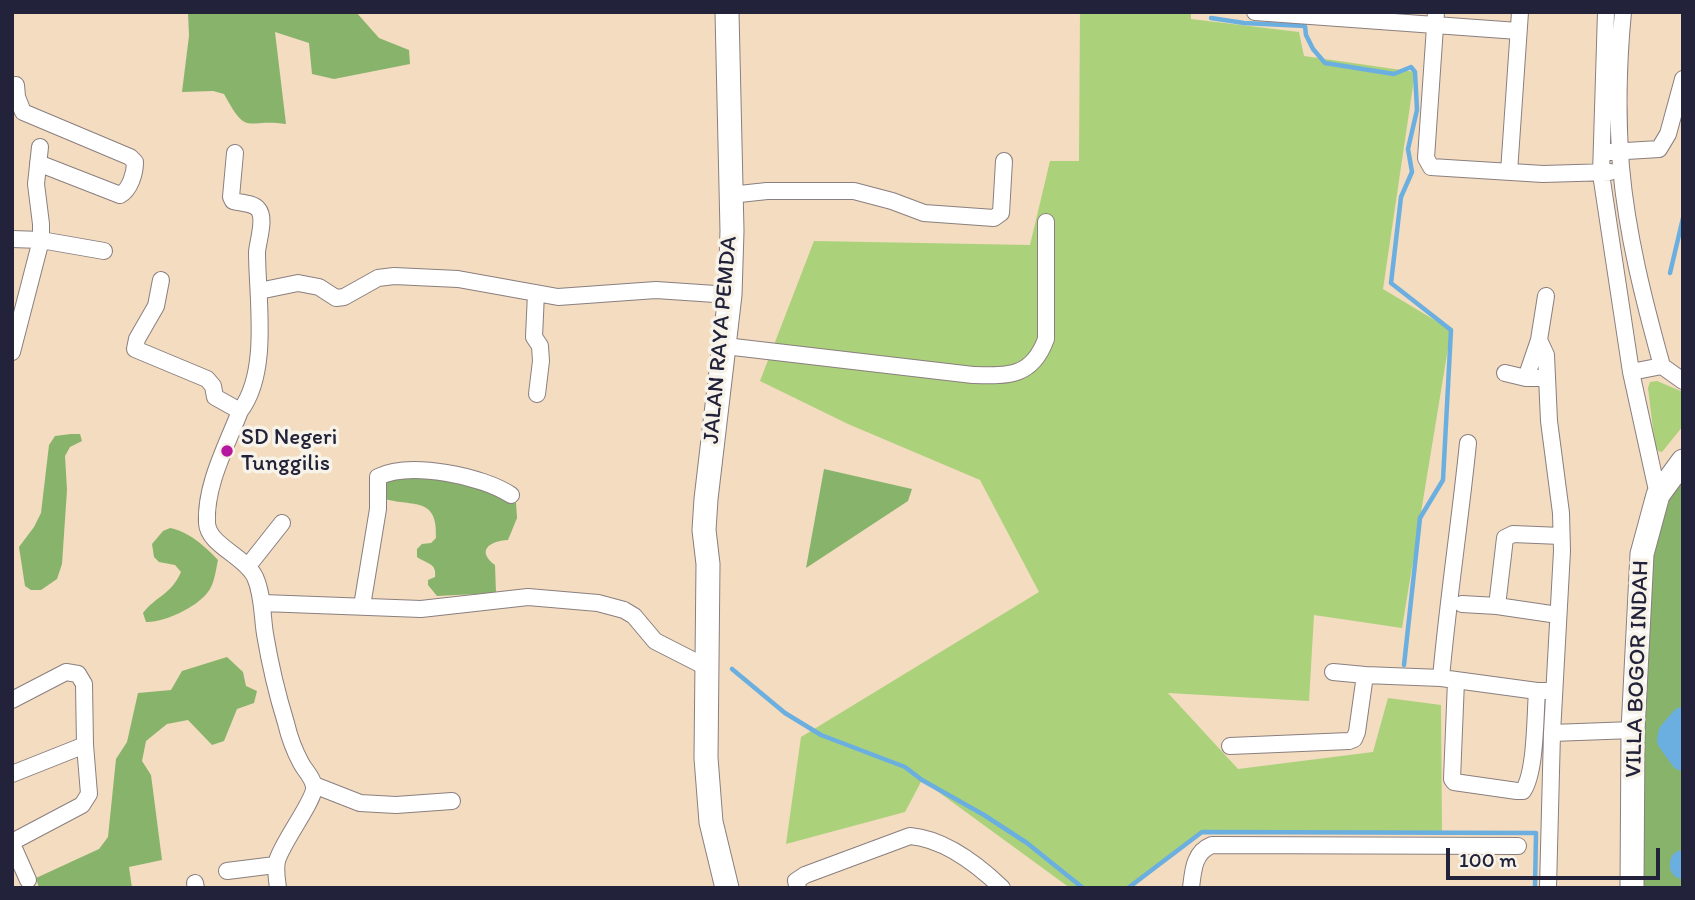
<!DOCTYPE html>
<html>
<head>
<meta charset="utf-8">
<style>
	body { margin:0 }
	#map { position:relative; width:1695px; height:900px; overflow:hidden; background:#f3dcc0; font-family:Itim,sans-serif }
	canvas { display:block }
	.frame { position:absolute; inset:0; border:14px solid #22223b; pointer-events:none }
	.scale { position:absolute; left:1446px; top:848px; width:214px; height:32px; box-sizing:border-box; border:4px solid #22223b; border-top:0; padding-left:9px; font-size:21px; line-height:24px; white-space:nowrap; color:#22223b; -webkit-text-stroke:5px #f7f3e8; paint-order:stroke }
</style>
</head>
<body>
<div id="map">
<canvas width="1695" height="900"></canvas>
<div class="frame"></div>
<div class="scale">100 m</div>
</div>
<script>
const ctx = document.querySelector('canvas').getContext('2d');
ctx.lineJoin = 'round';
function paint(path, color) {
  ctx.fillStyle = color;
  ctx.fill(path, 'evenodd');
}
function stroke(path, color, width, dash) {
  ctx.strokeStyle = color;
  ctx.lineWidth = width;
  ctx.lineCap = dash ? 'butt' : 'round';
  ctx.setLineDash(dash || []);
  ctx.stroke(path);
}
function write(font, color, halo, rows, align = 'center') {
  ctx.font = font + ' Itim,sans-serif';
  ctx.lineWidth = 7;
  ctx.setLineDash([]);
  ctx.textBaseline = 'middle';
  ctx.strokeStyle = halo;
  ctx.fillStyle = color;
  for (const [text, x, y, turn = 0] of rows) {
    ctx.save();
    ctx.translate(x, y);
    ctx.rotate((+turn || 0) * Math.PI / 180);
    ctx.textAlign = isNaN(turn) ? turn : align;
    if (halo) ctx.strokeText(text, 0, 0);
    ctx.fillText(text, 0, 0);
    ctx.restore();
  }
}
paint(new Path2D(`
	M1080 12H1191V19L1299 32 1304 56 1415 72 1383 289 1451 330 1402 628 1314 615 1309 701 1168 693 1238 769 1373 752 1388 698 1441 705 1442 831 1202 832 1132 888H1070L922 780 905 812 786 844 801 737 1039 592 980 480 848 424 760 381 814 241 1030 245 1050 161H1079Z
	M1657 381 1683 392V426L1662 452 1658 451 1655 446 1648 388 1650 382Z`), '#abd17b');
paint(new Path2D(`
	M188 12H356L379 38 409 50 410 64 334 79 312 74 309 43 275 32 286 124C245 118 248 138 224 94L213 91 182 92 189 36Z
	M71 434H80L82 441 70 447 65 456 67 490 62 564 57 579 41 590H31L25 586 19 547 34 527 41 513 49 445 55 436Z
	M1683 446V888H1641L1644 498Z
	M824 469 912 489 908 501 806 568Z
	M399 475 494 485 516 502 517 518 508 540C489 541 476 551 495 565L496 593 437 596 428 585V580L435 577C437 563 427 564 417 557V549L422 544 431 543 436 538C438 496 413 507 385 499L378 481Z
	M170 528C188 531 206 547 218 560 216 569 215 579 211 587 203 605 164 623 146 622L143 613C156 596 171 595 181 572L175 565 159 562 154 557 152 544 163 531Z
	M227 657 243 672 246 686 257 691 254 703 237 709 224 741 212 745 188 720 167 724 146 741 142 761 151 775 162 860 129 867 132 888H39L36 878 99 849 108 837 116 759 127 742 138 693 171 690 182 671Z`), '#88b36b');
stroke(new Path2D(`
	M1211 18 1244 23 1305 26 1306 35 1313 49 1325 63 1394 74 1411 67 1415 72 1417 110 1408 149 1412 172 1401 197 1391 283 1451 330 1443 480 1420 518 1404 665
	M1670 273 1683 218
	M732 669 785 713 821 735 905 767 922 780 984 815 1027 843 1083 888
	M1128 888 1202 832 1536 833 1535 888`), '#6bafe0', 4.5);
stroke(new Path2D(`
	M1683 720 1671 734 1670 740 1683 758
	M1683 863V866`), '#6bafe0', 26);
const street = new Path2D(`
	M1255 12 1518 31
	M1436 12 1426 158 1431 167 1543 174 1610 172
	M1606 12 1601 174 1631 372 1658 495
	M1623 12C1618 64 1617 116 1621 167 1627 235 1644 301 1662 366
	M16 85 17 97 23 112 130 157 135 162C135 173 130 190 120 195L38 163
	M1610 152 1659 149 1668 134 1683 79
	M235 153 231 197 233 201C241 203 253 203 258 209 266 218 258 240 257 252 257 298 270 372 240 411 227 445 205 485 207 523 208 545 245 556 255 577 263 595 262 615 265 634 270 664 277 694 286 723 289 736 294 750 301 763 305 771 312 776 314 786 316 799 282 842 277 861 275 870 277 879 278 888
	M1509 172 1520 12
	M730 195 767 191H854L892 201 924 213 994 218 1001 213 1004 161
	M12 239 41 240 104 251
	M161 280 156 306 137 339 135 349 207 379 213 386 215 397 240 411
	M259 291 298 283 319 287 336 298 344 297 378 278 394 276 458 279 558 297 656 290 730 295
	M536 293 534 337 540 346 541 361 537 394
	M1546 296 1539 340 1546 355 1549 421 1561 513 1562 551 1552 733 1548 888
	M725 346 973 375C1009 376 1032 377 1046 339V222
	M12 352 41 240V224L36 184 40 147
	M1631 372 1662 366 1683 381
	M1505 373 1526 378H1547
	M1526 378 1539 340
	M248 566 282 523
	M263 603 421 609 528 597 598 603 624 610 634 616 655 641 706 667
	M1462 604 1497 606
	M362 606 378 509V477C410 461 483 476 511 495
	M1558 615 1497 606 1505 538 1513 534 1561 536
	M1333 672 1365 675
	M1441 678C1448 599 1460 522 1468 443
	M1456 681 1452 779 1454 782 1517 791H1523C1536 772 1535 716 1537 691
	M12 700 66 672 78 674 84 684 85 745 89 794 82 805 12 842
	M1552 733 1633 730
	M1230 746 1349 741 1354 739 1357 732 1365 675 1441 678 1537 691H1554
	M12 774 85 745
	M314 785 360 803 396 805 452 801
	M12 844 28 880
	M227 871 275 865
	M195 883 196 888
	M798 888 796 881 805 875 910 836C945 839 977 864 1002 888
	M1191 888C1193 870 1194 852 1212 845L1518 846`);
const secondary = new Path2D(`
	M727 12 732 231 730 295 706 499 704 530 708 564 706 758 711 822 727 888
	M1632 888 1633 730 1642 554 1658 495 1683 461`);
stroke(street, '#8a7f7e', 18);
stroke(secondary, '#8a7f7e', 25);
stroke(street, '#fff', 16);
stroke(secondary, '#fff', 23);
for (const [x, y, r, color] of [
	[227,451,7,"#b5179e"]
]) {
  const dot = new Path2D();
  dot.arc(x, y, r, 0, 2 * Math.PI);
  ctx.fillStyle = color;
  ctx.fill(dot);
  stroke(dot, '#f7f3e8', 2.5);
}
write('23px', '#22223b', '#f7f3e8', [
	["JALAN RAYA PEMDA",721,340,-85],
	["VILLA BOGOR INDAH",1638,669,-88]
]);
write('23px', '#22223b', '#f7f3e8', [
	["SD Negeri",241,438],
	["Tunggilis",241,464]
], 'left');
</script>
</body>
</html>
